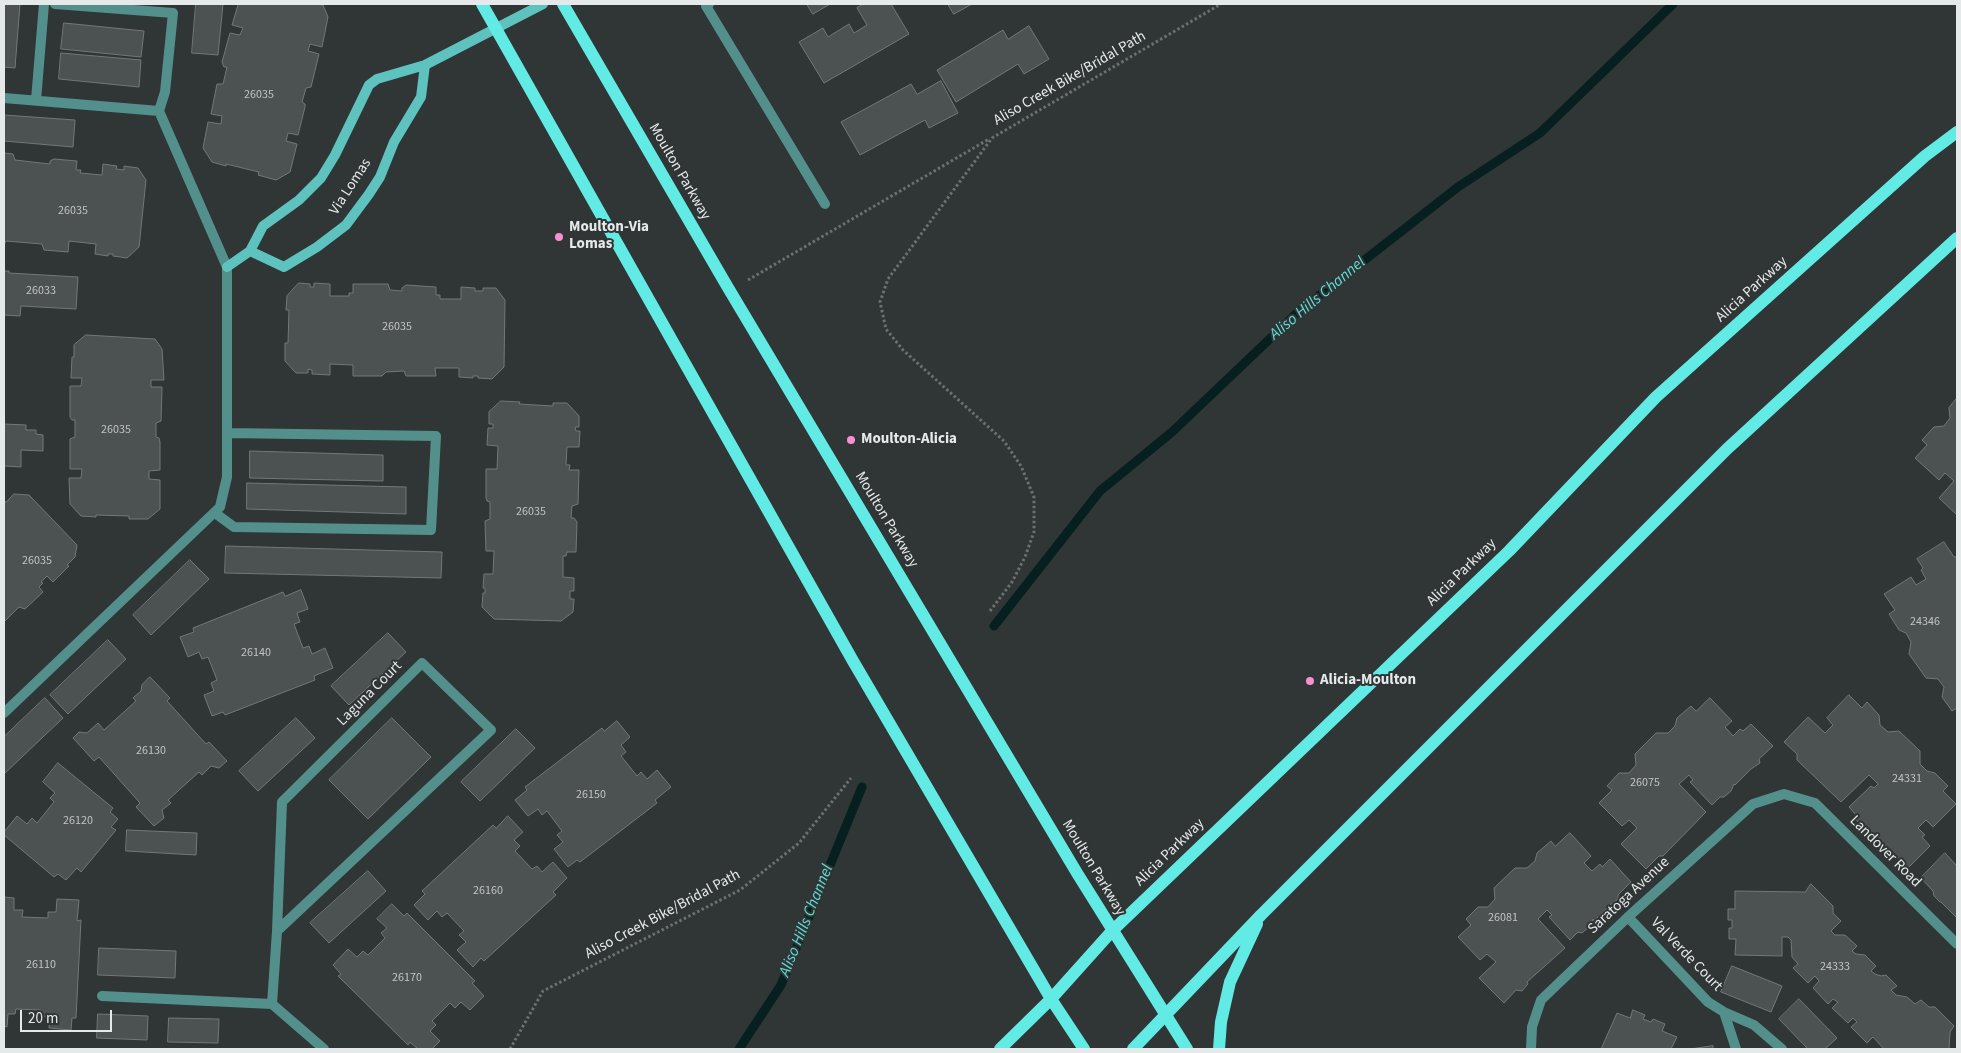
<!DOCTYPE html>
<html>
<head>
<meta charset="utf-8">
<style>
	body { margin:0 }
	#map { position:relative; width:1961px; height:1053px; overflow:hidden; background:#303535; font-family:"Source Sans 3",sans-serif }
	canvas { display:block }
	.frame { position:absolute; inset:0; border:5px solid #e6e9e9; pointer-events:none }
	.scale { position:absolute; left:20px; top:1010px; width:92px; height:22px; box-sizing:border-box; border:2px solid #e6e9e9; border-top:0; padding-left:6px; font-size:15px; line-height:18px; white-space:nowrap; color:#e6e9e9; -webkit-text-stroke:4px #303535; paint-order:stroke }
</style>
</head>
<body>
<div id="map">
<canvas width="1961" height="1053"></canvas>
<div class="frame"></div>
<div class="scale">20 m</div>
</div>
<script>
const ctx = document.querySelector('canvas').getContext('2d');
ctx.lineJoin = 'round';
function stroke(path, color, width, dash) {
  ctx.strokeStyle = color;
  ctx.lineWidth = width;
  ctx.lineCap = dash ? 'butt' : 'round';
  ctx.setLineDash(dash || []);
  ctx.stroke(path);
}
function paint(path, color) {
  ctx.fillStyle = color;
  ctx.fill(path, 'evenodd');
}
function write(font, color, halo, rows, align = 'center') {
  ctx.font = font + ' "Source Sans 3",sans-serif';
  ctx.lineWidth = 4;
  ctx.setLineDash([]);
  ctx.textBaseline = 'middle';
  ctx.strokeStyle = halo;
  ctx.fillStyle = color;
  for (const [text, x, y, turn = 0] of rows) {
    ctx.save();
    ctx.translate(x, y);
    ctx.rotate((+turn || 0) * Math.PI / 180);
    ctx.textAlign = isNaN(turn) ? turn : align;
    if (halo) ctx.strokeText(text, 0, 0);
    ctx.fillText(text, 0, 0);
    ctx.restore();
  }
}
stroke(new Path2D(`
	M994 626 1100 491 1172 432 1298 312 1458 187 1540 133 1673 4
	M739 1049 781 985 862 787`), '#05201f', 9);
const building = new Path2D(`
	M4 4H20L15 68 4 67Z
	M196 4H223L218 55 192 53Z
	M240 4H317L323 5 328 17 322 47 310 44 308 51 319 54 311 87 306 88 302 102 305 104V107L298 135 288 133 286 141 297 144 290 172 276 180 258 175 259 172 226 164V166L212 162 203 148 208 122 221 124 222 116 211 114 217 84H223L227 67H224L222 62 230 33 240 35 243 28 232 25 238 5Z
	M807 4H830L813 14Z
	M864 4H891L909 34 824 83 799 42 823 28 828 37 849 24 854 33 867 25 857 8Z
	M948 4H972L954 14Z
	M64 23 144 31 141 57 61 49Z
	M1029 26 1049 59 1024 74 1018 64 956 102 937 70 1003 30 1008 39Z
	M61 53 141 60 139 87 59 79Z
	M941 81 958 113 929 128 925 120 860 155 841 122 911 84 917 94Z
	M4 115 75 120 73 147 4 141Z
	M4 153 13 154 15 160 50 164V161L54 159 77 161 76 170H81L80 173 102 175 103 164 117 166 116 169 124 170V166L138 168 146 180 139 247 127 258 113 256V254H108V256L95 254 96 244 69 241 68 252 44 250 42 244 6 241 4 245Z
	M4 271H9V273L78 277 76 309 21 306 20 316 4 315Z
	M299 283 310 284V287H314V283L330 284V296H349V293H353V284H388L390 290 402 291V288L406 285 436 287V295H440V299H461V287L475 288V291H483V288H496L505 300 504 367 492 379 478 378V376H473V378L459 377V368H435L436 376H406L404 371 386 372 382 376H353V365L330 364V375L312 374V370L308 369V373H296L285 361V343H288L289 310H286L287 296Z
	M86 335 155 339 162 349 164 380H151V387H162L161 421 156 423V437L159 438 160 442V470L149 471V479L160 480V509L148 519H129V516L96 515V517L81 516 70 504 69 478H81L82 469H70V439L75 437V420H72L70 417V386H81L82 378H71L72 357H74V345Z
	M1957 398V515L1939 498 1954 481 1945 473 1939 480 1915 458 1927 445 1922 440 1934 427 1944 426 1950 418 1949 408Z
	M501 401 520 402 519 404 553 406V403H567L579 416V427H575L576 431H580L579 447H567L566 465H570L569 470H579L578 504 572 506 571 518H574L577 522 576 552H567L566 556H563V577L574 578V591H570V599H574L573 612 561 621 494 619 482 607 483 593H485V588H483L484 574H493L494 551H486L485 521 490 519V502L487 501 486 498V469H497L498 446 487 445 488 428H493V424H489V412Z
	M4 424 26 425V430H36V434L43 435V451L21 450V467L4 466Z
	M250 451 383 455V481L250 478Z
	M247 483 406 487V514L247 509Z
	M14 494 29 495 77 545 75 557 67 565 69 566 53 582 47 576 41 582 43 583 39 587 43 592 25 609 19 607 4 622V501L6 502Z
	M1944 542 1954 557H1957V708L1952 711 1942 697 1944 687 1938 679 1926 678 1909 654 1911 642 1906 633 1899 630 1889 614 1895 610 1884 594 1911 577 1916 585 1926 579 1921 570 1923 568 1917 559Z
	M226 546 442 552 441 578 225 573Z
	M190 560 209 579 151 635 133 615Z
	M301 590 308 609 297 613 300 622 294 624 303 648 309 646 312 654 325 648 333 668 314 676 315 680 225 715 223 712 212 716 204 695 214 691 211 683 217 680 208 657 202 659 199 652 188 657 180 637 194 632 193 628 283 592 285 596Z
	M388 633 406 652 349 705 331 686Z
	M108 640 126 659 68 714 50 695Z
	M150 677 170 698 167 701 206 744 209 742 227 761 219 768 211 766 202 775 199 772 168 800 171 803 162 810 164 818 154 826 136 807 140 803 99 757 94 761 73 738 79 732 87 733 98 723 104 730 136 701 133 698 141 691 142 685Z
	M1849 695 1862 708 1867 702 1879 715 1880 725 1888 732 1899 731 1920 751V764L1927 771 1935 773 1948 786 1943 791 1956 804 1933 827 1926 820 1918 828 1925 835 1922 837 1930 846 1908 868 1895 854 1891 855 1868 831 1870 829 1863 826 1856 820V815L1849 807 1871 786 1874 788 1878 784 1869 775 1841 802 1797 760V754L1784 742 1808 717 1825 733 1833 725 1827 718Z
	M45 698 63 718 4 774V737Z
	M1710 698 1732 721 1725 727 1733 736 1740 729 1743 731 1751 724 1773 746 1759 759 1760 763 1751 769 1735 785 1734 784 1731 791 1724 797H1720L1712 805 1690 782 1693 780 1689 775 1679 784 1706 812 1663 856H1659L1646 869 1621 844 1637 828 1629 820 1622 826 1599 803 1612 790 1607 786 1619 773H1629L1636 765 1635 754 1656 733H1668L1675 726 1677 718 1691 706 1696 711Z
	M296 718 315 738 258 791 239 771Z
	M392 718 431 757 368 819 329 780Z
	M617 721 630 737 621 745 626 752 621 756 637 776 641 772 647 779 657 770 671 787 655 800 657 803 580 862 577 860 568 867 554 849 563 842 557 835 562 831 547 811 542 815 538 809 528 816 515 800 527 790 525 787 602 728 604 731Z
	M516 729 535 748 480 801 461 782Z
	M58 763 113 808 110 812 118 819 111 827 116 830 81 872 77 868 66 880 58 874 54 877 4 835V832L17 816 27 824 32 818 37 823 54 802 50 798 55 793 43 782Z
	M508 816 523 832 514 840 520 846 515 851 532 869 537 866 542 872 553 862 567 878 553 892 556 895 484 961 481 958 473 967 457 950 466 942 459 935 464 931 447 913 442 917 437 911 428 920 414 905 425 894 422 891 493 825 496 828Z
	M127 830 197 833 196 855 126 851Z
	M1570 833 1591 856 1584 863 1592 871 1600 864 1602 867 1610 859 1631 882 1618 895V899L1610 905 1594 921 1593 919 1590 926 1582 933 1578 932 1570 940 1549 917 1552 915 1547 910 1538 919 1565 948 1527 982 1528 984 1522 991 1516 990 1504 1003 1479 978 1496 962 1487 954 1480 960 1458 937 1471 925 1466 919 1478 907H1488L1495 899 1494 888 1515 868H1527L1535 861 1537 853 1551 841 1555 846Z
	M1945 853 1957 866V918L1941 902H1940L1934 896 1933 891 1921 878Z
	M368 871 386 891 329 943 310 923Z
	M1811 884 1833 906V913L1841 921 1831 931 1835 935H1845L1857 946 1852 951 1856 954 1865 955 1876 966 1871 971 1875 974 1881 976 1886 975 1897 986 1891 990 1896 995 1907 997 1915 1004 1921 1000 1929 1007H1935L1954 1026 1950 1032 1949 1049H1884L1873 1037 1867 1043 1851 1027 1857 1022 1853 1018 1848 1023 1832 1008 1838 1002 1833 999 1828 1004 1813 988 1819 981 1815 976 1808 983 1793 968 1798 964 1792 957 1791 940 1788 937H1782V956L1735 955 1736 939H1729V928H1732V920H1728V909H1735V891L1805 892Z
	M4 897 14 898V910H23L22 917 48 918V912H56L57 899 79 900 77 921 81 920 76 1018H72L71 1030 49 1028 50 1017 40 1016 41 1010 16 1009 15 1014H8L7 1027 4 1026Z
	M392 904 404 916 407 913 475 981 472 983 484 996 470 1010 461 1002 455 1008 450 1003 432 1021 436 1025 430 1031 440 1041 432 1049H418L410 1042 408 1045 338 976 341 974 333 965 348 949 357 957 363 951 368 955 385 938 381 933 387 928 377 919Z
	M99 948 176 951 175 978 98 975Z
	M1732 966 1782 986 1771 1012 1721 992Z
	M1799 999 1837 1038 1825 1049H1808L1779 1019Z
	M1633 1010 1645 1015 1643 1019 1651 1022 1653 1019 1665 1024 1662 1031 1677 1037 1671 1049H1601L1617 1013 1630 1018Z
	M98 1014 148 1016 147 1040 97 1038Z
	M169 1018 219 1019 218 1043 168 1042Z
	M1713 1046V1049H1691Z`);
paint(building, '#4c5251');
stroke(building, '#727878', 1);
stroke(new Path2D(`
	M748 280 989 139
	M990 611 1012 582 1025 557 1034 532V497L1021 466 1004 441 903 350 886 329 880 302 888 279 992 138 1221 4
	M510 1049 543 991 740 890 799 843 851 778`), '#6b7070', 3, [2.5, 2.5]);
stroke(new Path2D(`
	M709 4 706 6 825 204`), '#53908c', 10);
stroke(new Path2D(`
	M55 4 173 13 165 92 159 111
	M4 98 159 111 227 267V477L220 507 4 713
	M36 100 44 4
	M215 513 234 527 431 530 436 436 227 433
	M1628 917 1708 1002 1724 1012 1754 1025 1782 1049
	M277 931 491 730 422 663 282 802 277 931 272 1004 324 1049
	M102 996 272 1004
	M1724 1012 1736 1049
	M1531 1049 1532 1027 1541 1000 1628 917 1753 804 1784 794 1815 803 1957 944`), '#53908c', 10);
stroke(new Path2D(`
	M250 251 284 267 317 247 346 225 369 194 380 177 394 142 421 97 425 65
	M227 267 250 251 263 226 299 200 321 178 335 155 369 85 377 79 425 65 543 4`), '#5ec3bf', 10);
stroke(new Path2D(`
	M482 4 853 661 1051 999 1084 1049
	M563 4 727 286 1077 873 1187 1049
	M1000 1049 1051 999 1112 931 1509 551 1656 397 1925 156 1957 132
	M1133 1049 1261 915 1727 449 1957 238
	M1219 1049 1221 1022 1230 982 1257 924`), '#62ebe5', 12);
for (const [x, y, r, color] of [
	[559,237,5,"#f591d2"],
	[851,440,5,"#f591d2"],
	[1310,681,5,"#f591d2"]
]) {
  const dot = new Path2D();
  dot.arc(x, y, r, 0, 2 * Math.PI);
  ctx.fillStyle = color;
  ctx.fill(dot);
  stroke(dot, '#303535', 2);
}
write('12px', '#c0c3c3', null, [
	["26035",259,95],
	["26035",73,211],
	["26033",41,291],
	["26035",397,327],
	["26035",116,430],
	["26035",531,512],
	["26035",37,561],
	["24346",1925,622],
	["26140",256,653],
	["26130",151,751],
	["24331",1907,779],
	["26075",1645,783],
	["26150",591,795],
	["26120",78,821],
	["26160",488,891],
	["26081",1503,918],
	["26110",41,965],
	["24333",1835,967],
	["26170",407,978]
]);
write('15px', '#e6e9e9', '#303535', [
	["Aliso Creek Bike/Bridal Path",1070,79,-30],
	["Moulton Parkway",679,172,60],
	["Via Lomas",351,187,-57],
	["Alicia Parkway",1752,290,-42],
	["Moulton Parkway",886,520,59],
	["Alicia Parkway",1462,573,-44],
	["Laguna Court",370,694,-45],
	["Landover Road",1885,852,45],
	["Alicia Parkway",1170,853,-44],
	["Moulton Parkway",1093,868,59],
	["Saratoga Avenue",1629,896,-43],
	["Aliso Creek Bike/Bridal Path",663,915,-28],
	["Val Verde Court",1686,955,46]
]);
write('bold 15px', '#e6e9e9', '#303535', [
	["Moulton-Via",569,228],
	["Lomas",569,245],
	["Moulton-Alicia",861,440],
	["Alicia-Moulton",1320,681]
], 'left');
write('italic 16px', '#60dbd6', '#303535', [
	["Aliso Hills Channel",1318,299,-40],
	["Aliso Hills Channel",807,921,-68]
]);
</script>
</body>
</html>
